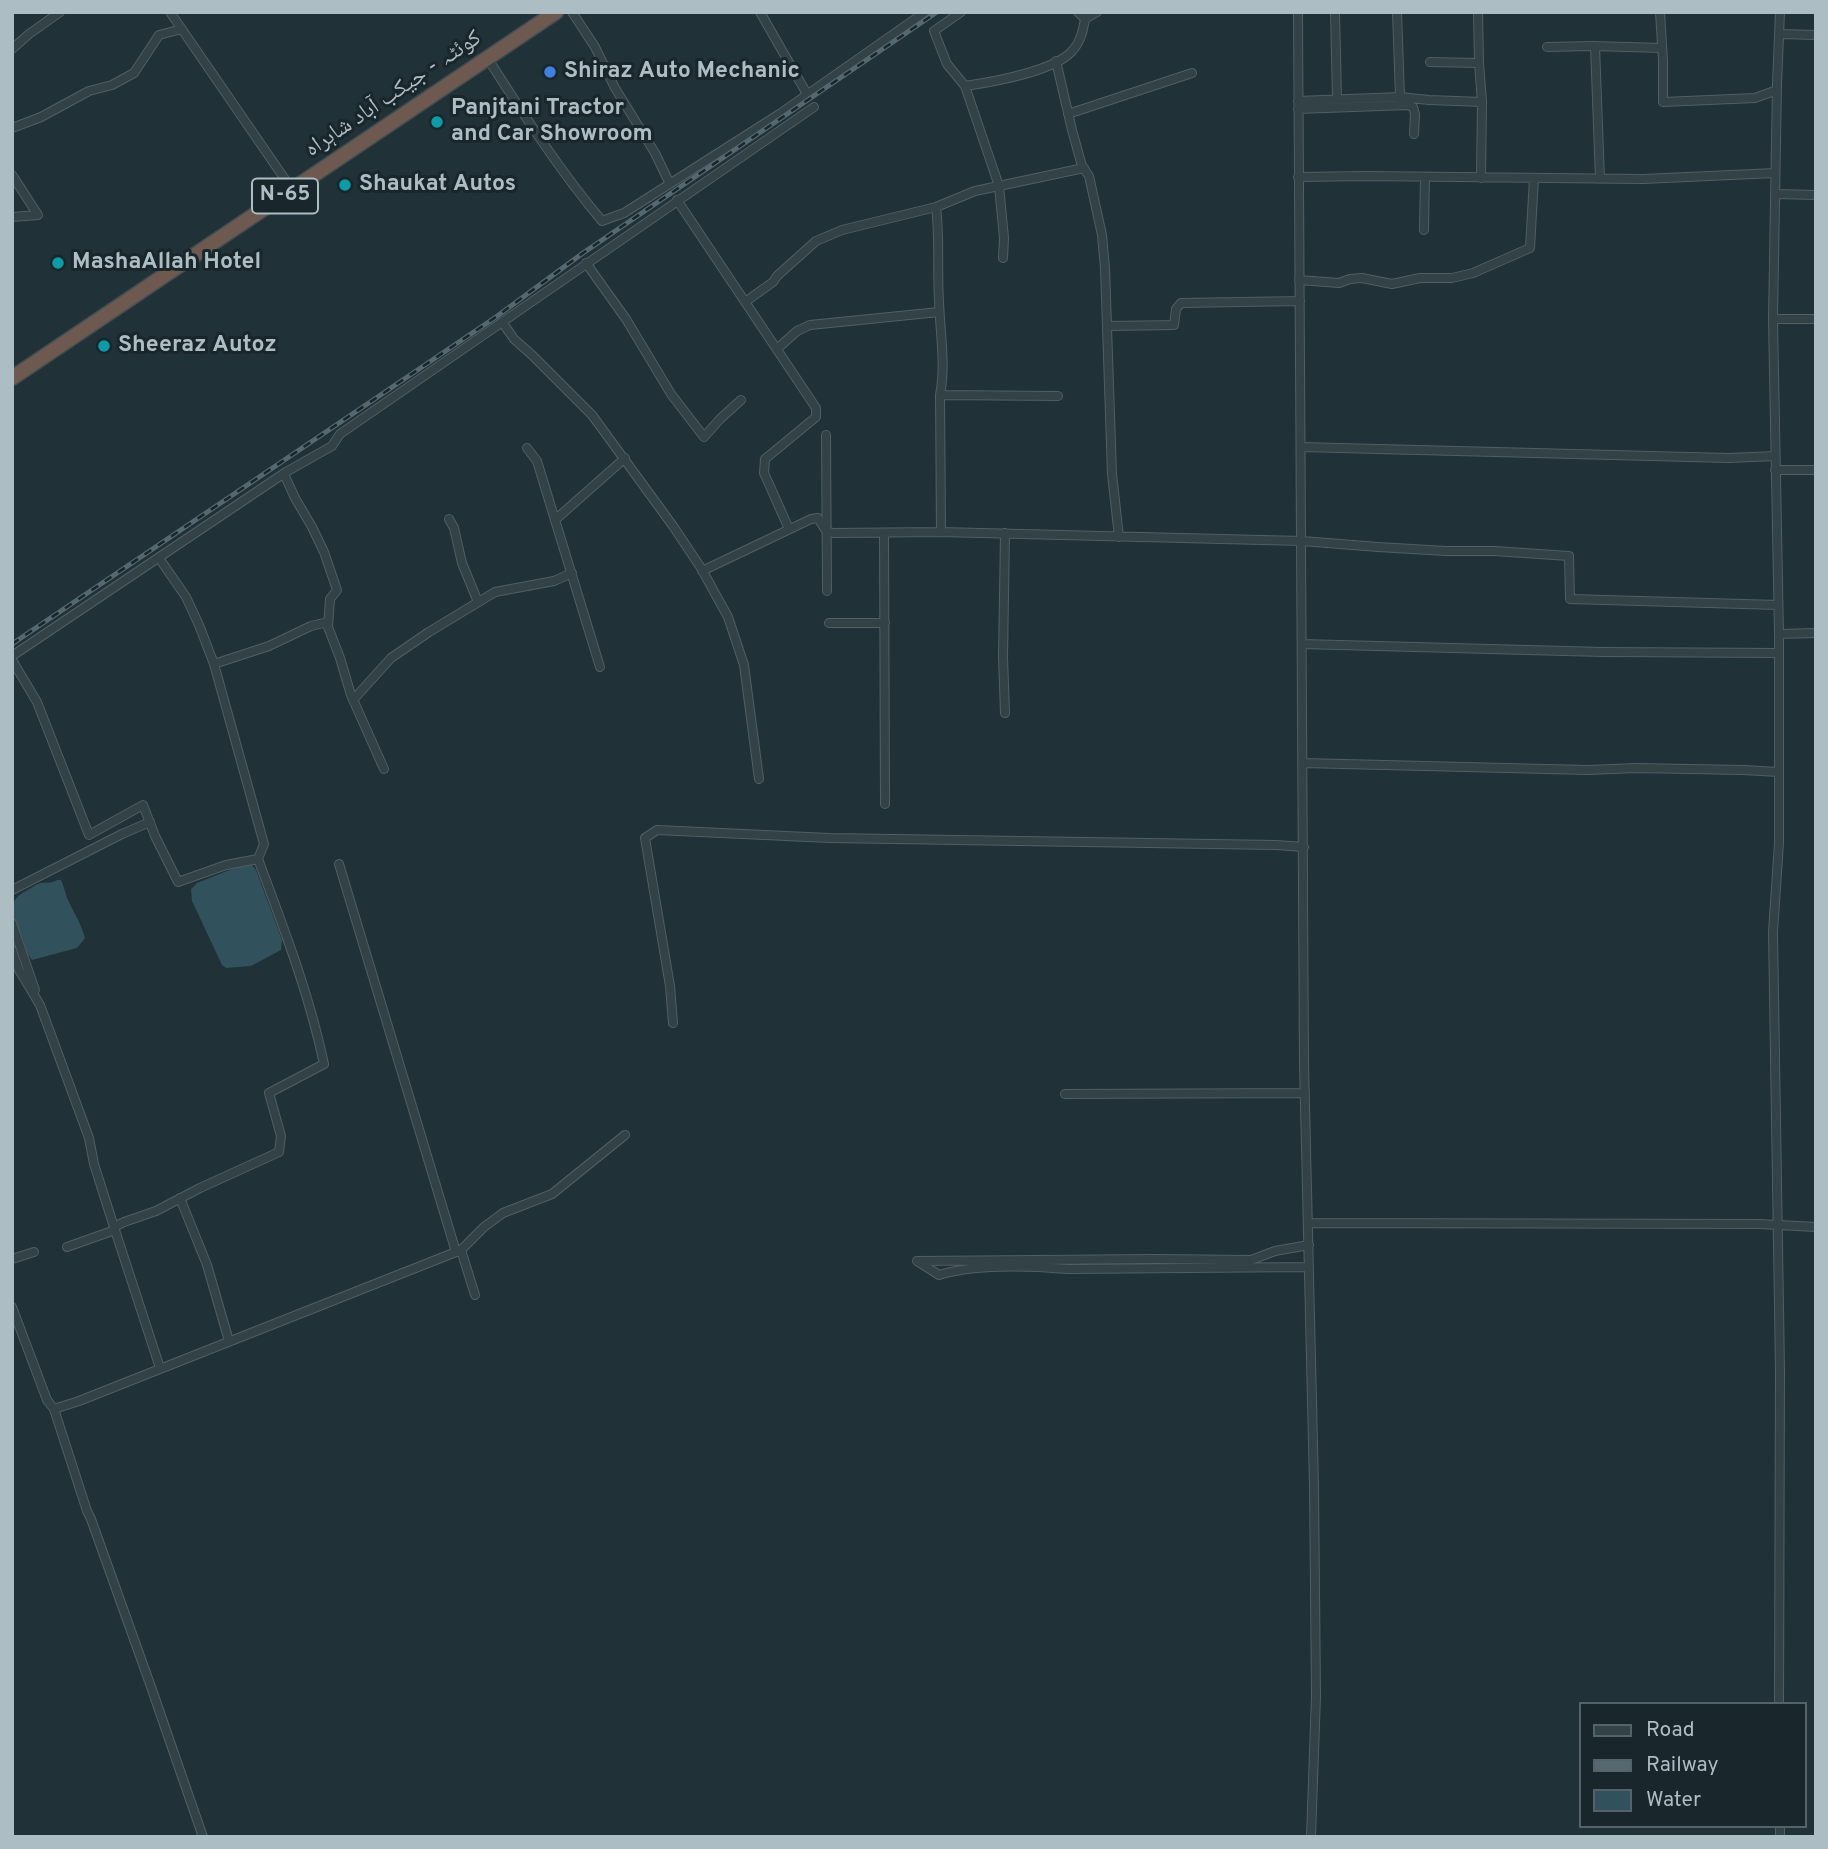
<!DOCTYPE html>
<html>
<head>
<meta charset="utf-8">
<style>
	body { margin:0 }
	#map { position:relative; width:1828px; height:1849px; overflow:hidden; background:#203137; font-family:Overpass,sans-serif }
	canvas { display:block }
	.frame { position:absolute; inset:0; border:14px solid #adbdc4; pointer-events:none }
	.legend { position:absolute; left:1579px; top:1702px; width:228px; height:126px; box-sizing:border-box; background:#19262c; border:2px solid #546269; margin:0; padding:9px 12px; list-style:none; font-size:21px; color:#adbdc4 }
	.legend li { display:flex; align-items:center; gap:14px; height:35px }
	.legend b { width:35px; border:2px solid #546269 }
</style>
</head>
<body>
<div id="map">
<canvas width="1828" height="1849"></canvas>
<div class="frame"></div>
<ul class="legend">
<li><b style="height:9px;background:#334247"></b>Road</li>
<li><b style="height:9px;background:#55676f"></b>Railway</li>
<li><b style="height:19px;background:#31515c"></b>Water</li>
</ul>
</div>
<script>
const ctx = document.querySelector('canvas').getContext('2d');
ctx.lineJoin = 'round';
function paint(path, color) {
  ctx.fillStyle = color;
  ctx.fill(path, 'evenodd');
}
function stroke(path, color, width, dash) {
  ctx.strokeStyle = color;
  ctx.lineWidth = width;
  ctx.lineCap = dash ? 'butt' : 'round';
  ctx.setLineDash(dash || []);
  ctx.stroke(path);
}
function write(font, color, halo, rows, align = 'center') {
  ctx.font = font + ' Overpass,"Noto Naskh Arabic",sans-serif';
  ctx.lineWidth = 6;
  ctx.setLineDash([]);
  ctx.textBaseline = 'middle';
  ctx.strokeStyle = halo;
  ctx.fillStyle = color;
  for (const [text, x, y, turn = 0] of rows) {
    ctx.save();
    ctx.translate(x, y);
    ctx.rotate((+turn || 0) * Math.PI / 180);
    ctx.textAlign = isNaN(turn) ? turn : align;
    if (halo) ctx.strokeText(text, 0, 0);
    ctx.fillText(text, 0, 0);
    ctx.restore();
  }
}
paint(new Path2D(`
	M247 863 252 865 256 870 282 940 281 950 251 966 226 968 222 965 192 901 191 889 197 883Z
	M57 880H61C64 886 65 892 67 898 73 911 81 923 85 938L77 948 32 960C27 953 25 947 23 939 16 921 1 904 26 891 30 889 36 884 41 883 48 882 50 884 57 880Z`), '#31515c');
const street = new Path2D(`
	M170 12 293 191
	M572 12 595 47 615 88 655 153 670 184
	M760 12 807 94
	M961 12 934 31 947 64 965 86 999 186 1004 238 1003 258
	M1078 12 1085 19 1097 12
	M1298 12 1304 1063 1314 1486 1316 1696 1311 1837
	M1335 12 1337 99
	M1397 12 1400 97
	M1478 12 1479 63 1482 102 1481 178
	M1660 12 1663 61V102L1755 98 1777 90
	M1780 34 1816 35
	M1595 46 1600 179
	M1547 47 1592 46 1662 48
	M12 49 29 34 60 12
	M488 59C524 115 559 170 602 221L624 213 781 113 925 12
	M1056 61 1072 130 1082 166 1089 176 1102 235 1105 268 1112 474 1119 537
	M1430 62 1479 63
	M965 86C992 82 1056 71 1073 50 1081 41 1083 30 1085 19
	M1298 101 1400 97 1429 100 1482 102
	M1298 109 1408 105 1413 107 1415 114 1414 134
	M1068 114 1192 73
	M12 128 41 117 89 91 112 85 134 73 159 35 182 29
	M12 175 38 215 12 217
	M1298 177 1366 176 1643 179 1775 173
	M1775 194 1816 195
	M677 200 816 408V417L765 459 764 473 789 529
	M936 207C940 239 937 270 939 301 940 332 946 365 940 395L941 532 1302 541 1378 547 1446 551H1494L1569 556 1570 599 1778 605
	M1424 230 1425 177
	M586 263 626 319 671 394 704 437 720 419 741 400
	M1299 280 1339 283 1350 279 1362 278 1392 284 1420 278H1452L1473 273 1530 248 1534 178
	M745 302 773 282 777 276 816 241 842 230 936 207 975 191 1084 168
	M1773 319H1816
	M502 322 514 339 532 355 592 415 673 526 701 568 728 617 744 665 759 779
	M1107 326 1174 325 1176 309 1181 303 1300 301
	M777 349 797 331 810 325 939 312
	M940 395 1058 396
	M826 435 827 591
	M1301 447 1729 458 1775 456
	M527 448 537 461 600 667
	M1775 470H1816
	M284 474 295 498 312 527 324 552 337 590 330 599 328 627 340 658 351 695 384 769
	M449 519 454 528 462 563 478 602
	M555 520 625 458
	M884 533 885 804
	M159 558 186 597 199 625 214 664 264 844 258 859C283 926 309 993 324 1064L269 1093 281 1136 279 1152 200 1188 156 1211 124 1222 114 1227 160 1368
	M702 571 811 519 818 518 826 531 833 533 941 532
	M829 623H885
	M1779 634 1816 633
	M1302 644 1603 652 1779 653
	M12 656 286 472 332 446 340 434 814 107
	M12 660 37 702 89 835 143 805 155 836 178 882 226 865 258 859
	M214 664 269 646 311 626 328 622
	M353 700 391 658 429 632 495 592 554 581 572 573
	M1005 713 1003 657 1005 533
	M1302 763 1588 770 1637 768 1743 770 1779 772
	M339 864 456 1252
	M12 890 122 834 150 822
	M12 923 35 990
	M12 950 19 970 40 1005 89 1138 94 1164 114 1227
	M673 1023 670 986 645 838 657 830 829 838 1276 845 1304 847
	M1065 1094 1305 1093
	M180 1198 207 1265 229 1341
	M1308 1223 1759 1224 1816 1227
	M67 1247 115 1230
	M461 1250 484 1227 503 1213 552 1194 625 1135
	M12 1259 34 1252
	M917 1261 939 1275C974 1264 1031 1266 1068 1269L1309 1267
	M917 1261 1156 1259 1251 1260 1275 1251 1309 1245
	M12 1307 47 1400 54 1409 87 1511 91 1519 150 1684 203 1837
	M54 1409 79 1401 461 1250 475 1295
	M1779 1704 1780 1370 1773 932 1779 843V634L1773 319 1777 84 1780 12
	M1780 1837V1826`);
const highway = new Path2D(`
	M12 378 556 12`);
stroke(street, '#515f65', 10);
stroke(highway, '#3e4c52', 17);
stroke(street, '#334247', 8);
stroke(highway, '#6d5950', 14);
const rail = new Path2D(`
	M12 644 496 317 583 253 937 12`);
stroke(rail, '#55676f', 5);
stroke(rail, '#19262c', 2.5, [8]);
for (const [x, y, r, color] of [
	[550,72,7,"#3f7fe0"],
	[437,122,7,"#0f9aa8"],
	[345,185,7,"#0f9aa8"],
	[58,263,7,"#0f9aa8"],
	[104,346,7,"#0f9aa8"]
]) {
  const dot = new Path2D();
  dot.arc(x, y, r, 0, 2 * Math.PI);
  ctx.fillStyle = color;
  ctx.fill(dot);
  stroke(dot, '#19262c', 2.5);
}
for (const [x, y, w] of [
	[285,196,66]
]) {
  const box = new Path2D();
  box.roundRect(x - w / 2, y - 17.5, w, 35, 5);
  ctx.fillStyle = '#19262c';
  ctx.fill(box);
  stroke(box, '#adbdc4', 2);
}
write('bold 21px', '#adbdc4', null, [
	["N-65",285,196]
]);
write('bold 23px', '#adbdc4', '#19262c', [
	["Shiraz Auto Mechanic",564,72],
	["Panjtani Tractor",451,109],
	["and Car Showroom",451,135],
	["Shaukat Autos",359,185],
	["MashaAllah Hotel",72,263],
	["Sheeraz Autoz",118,346]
], 'left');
write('23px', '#adbdc4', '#19262c', [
	["کوئٹہ - جیکب آباد شاہراہ",394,95,-34]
]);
</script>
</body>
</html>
